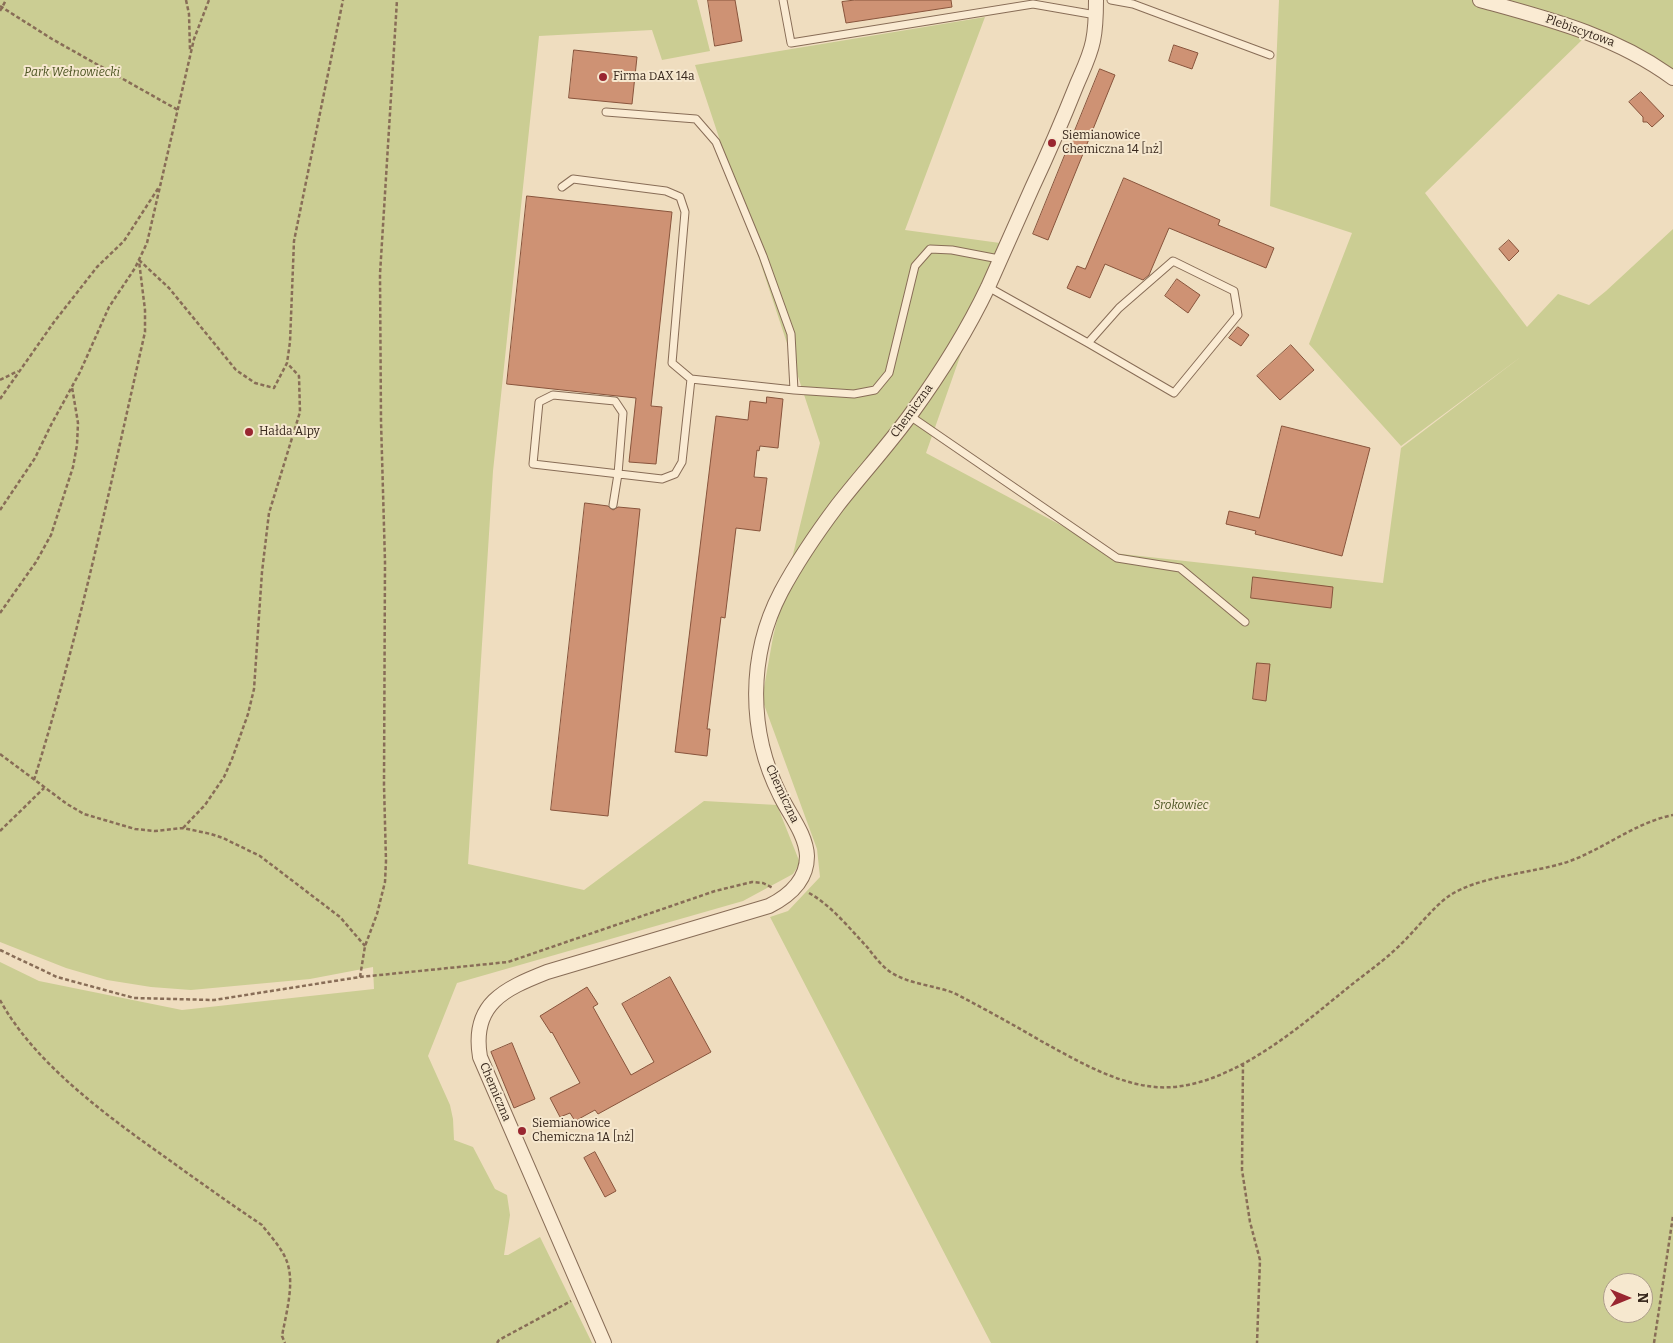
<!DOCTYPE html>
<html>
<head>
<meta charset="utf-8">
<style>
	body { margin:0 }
	#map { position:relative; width:1673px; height:1343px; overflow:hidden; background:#efddbf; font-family:Bitter,serif }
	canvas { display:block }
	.north { position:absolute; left:1603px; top:1273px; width:50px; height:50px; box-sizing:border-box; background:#f6e8cf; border:1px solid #aa9b87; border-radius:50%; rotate:90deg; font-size:14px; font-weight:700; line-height:20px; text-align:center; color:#37271c }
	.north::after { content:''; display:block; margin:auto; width:18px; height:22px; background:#992630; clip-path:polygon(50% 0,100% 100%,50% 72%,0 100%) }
</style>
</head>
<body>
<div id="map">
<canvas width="1673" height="1343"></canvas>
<div class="north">N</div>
</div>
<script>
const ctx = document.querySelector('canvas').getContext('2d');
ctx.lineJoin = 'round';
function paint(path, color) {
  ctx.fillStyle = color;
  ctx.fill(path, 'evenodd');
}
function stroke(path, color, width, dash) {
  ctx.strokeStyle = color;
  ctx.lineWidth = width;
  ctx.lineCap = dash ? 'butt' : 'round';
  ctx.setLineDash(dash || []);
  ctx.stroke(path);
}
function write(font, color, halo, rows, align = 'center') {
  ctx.font = font + ' Bitter,serif';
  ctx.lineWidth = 4;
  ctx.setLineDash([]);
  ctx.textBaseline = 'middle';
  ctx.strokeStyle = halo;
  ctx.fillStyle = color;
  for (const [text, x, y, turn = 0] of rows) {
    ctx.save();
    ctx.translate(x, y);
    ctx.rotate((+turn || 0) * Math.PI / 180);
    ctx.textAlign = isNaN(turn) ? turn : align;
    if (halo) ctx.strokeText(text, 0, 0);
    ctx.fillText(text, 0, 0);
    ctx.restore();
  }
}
paint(new Path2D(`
	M0 0H697L710 51 662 60 652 30 539 36 493 471 468 864 584 890 704 801 777 805 800 863 793 874 743 901 457 983 428 1056 450 1105 453 1119 454 1140 473 1147 495 1189 507 1195 510 1215 504 1255H508L540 1237 592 1343H0V962L39 981 182 1010 374 989 373 967 310 979 191 990 151 987 107 980 66 968 0 942Z
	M1279 0H1673V70L1584 38 1425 193 1527 327 1558 294 1589 305 1606 291 1673 229V1343H991L770 917 788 911 820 877 817 849 762 699 773 637 820 443 695 65 985 17 905 230 1000 243 926 453 1113 553 1383 583 1401 448 1522 356 1401 446 1309 344 1352 233 1270 206ZM1613 1283H1643V1313H1613Z`), '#cbcd93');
const building = new Path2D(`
	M708 0H735L742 41 715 46Z
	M855 0H951L952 7 846 23 842 2Z
	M1174 45 1198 53 1192 69 1169 61Z
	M574 50 637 57 632 104 569 98Z
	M1100 69 1115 75 1048 240 1033 234Z
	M1641 92 1664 116 1652 127 1647 122H1643V117L1629 102Z
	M1124 178 1220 220 1218 225 1274 248 1266 268 1169 228 1149 275 1143 280 1105 264 1090 298 1067 288 1077 266 1085 269Z
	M527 196 672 212 651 406 662 407 656 464 629 462 636 398 507 384Z
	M1509 240 1519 251 1509 261 1499 249Z
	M1177 279 1200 295 1188 313 1165 296Z
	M1238 327 1249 335 1241 346 1229 338Z
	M1291 345 1314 370 1280 400 1257 376Z
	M767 397 783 399 778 448 760 446 759 451 757 450 754 477 767 478 760 531 736 528 725 618 721 617 707 729H710L707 756 675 752 716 416 748 420 750 401 766 403Z
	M1282 426 1370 448 1342 556 1255 534 1256 531 1226 524 1229 511 1259 518Z
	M585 503 608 506 613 510 618 507 640 509 608 816 551 810Z
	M1253 577 1333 587 1331 608 1251 598Z
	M1257 663 1270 664 1266 701 1253 699Z
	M670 977 711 1052 598 1114 595 1110 575 1121 570 1113 560 1117 550 1098 580 1083 552 1032 551 1033 540 1016 587 987 598 1004 593 1007 631 1075 654 1062 622 1004Z
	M512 1043 535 1099 514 1108 491 1052Z
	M595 1152 616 1191 605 1197 584 1158Z`);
paint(building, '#ce9274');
stroke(building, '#88543c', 1);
const lane = new Path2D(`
	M783 0 791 43 1033 4 1096 15
	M1111 0 1133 4 1270 55
	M606 112 696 119 716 142 763 256 791 334 794 390 854 394 875 390 889 373 915 266 930 249 952 250 999 259
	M562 187 573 179 666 191 680 197 685 212 672 363 691 379
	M988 287 1088 343 1174 393 1238 315 1234 291 1173 261 1119 308 1088 343
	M910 416 1117 558 1180 568 1245 622
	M613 505 618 474 623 413 615 401 553 395 539 402 533 464 662 479 675 474 682 462 691 379 794 390`);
const street = new Path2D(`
	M1480 0C1549 19 1614 35 1673 78
	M604 1343 480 1057C471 1004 504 989 547 972L769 906C789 896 807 880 807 856 806 834 789 814 780 795 748 732 748 655 781 592 797 562 816 534 837 506 861 475 888 446 911 414 940 374 967 331 988 287 1003 254 1017 221 1032 188 1048 154 1063 119 1077 84 1083 70 1090 56 1093 41 1096 27 1096 14 1096 0`);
stroke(lane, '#886d57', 9);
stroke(street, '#886d57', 16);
stroke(new Path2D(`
	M186 0 189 14 190 50
	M0 6 52 39 178 110
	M0 11 6 0
	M139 260 169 288 236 370 255 383 274 388 287 363 290 342 294 241 343 0
	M0 380 18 371
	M0 399 54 322 97 267 124 241 159 187
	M0 510 35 458 51 425 80 372 109 307 135 268 147 243 194 39 209 0
	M0 613 36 562 51 535 73 467 77 445 78 423 72 387
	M0 754 67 804 84 814 135 829 155 831 183 828 211 834 223 838 260 856 340 917 365 946
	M34 780C80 633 111 482 145 332V310L139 261
	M183 828 205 805 224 777 232 759 248 714 254 689 262 572 269 513 300 412 299 376 287 363
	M0 831 44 788
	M809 893C832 906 850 929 868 948 874 956 881 965 889 971 907 984 933 985 954 993 983 1008 1012 1024 1041 1041 1076 1060 1114 1083 1155 1087 1223 1093 1296 1030 1345 990 1363 975 1383 962 1400 945 1415 931 1433 907 1449 896 1476 877 1531 873 1564 863 1602 851 1633 823 1673 815
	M0 950 57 977 134 998 214 1000 360 977 508 962 715 891 752 882 763 883 773 888
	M360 977 365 946 377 914 385 882 386 861 384 785 385 562 381 421 380 274 397 0
	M0 1000C34 1063 107 1116 165 1157 197 1180 229 1203 262 1225 271 1237 284 1250 288 1265 294 1286 286 1314 282 1336L285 1343
	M1243 1063 1242 1170 1250 1222 1260 1260 1257 1343
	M497 1343 499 1340 571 1301
	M1654 1343 1673 1216`), '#886d57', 2.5, [4, 2.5]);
stroke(lane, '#faebd3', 7);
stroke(street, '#faebd3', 14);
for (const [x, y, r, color] of [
	[603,77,5,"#992630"],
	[1052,143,5,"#992630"],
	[249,432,5,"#992630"],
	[522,1131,5,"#992630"]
]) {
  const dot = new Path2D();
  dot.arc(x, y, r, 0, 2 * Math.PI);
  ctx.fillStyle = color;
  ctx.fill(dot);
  stroke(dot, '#f6e8cf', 2);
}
write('12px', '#37271c', '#f6e8cf', [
	["Plebiscytowa",1580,31,20],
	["Chemiczna",912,411,-54],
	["Chemiczna",782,794,65],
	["Chemiczna",495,1092,67]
]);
write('italic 12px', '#4c5422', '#f6e8cf', [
	["Park Wełnowiecki",72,73],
	["Srokowiec",1181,806]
]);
write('12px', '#37271c', '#f6e8cf', [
	["Firma DAX 14a",613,77],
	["Siemianowice",1062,136],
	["Chemiczna 14 [nż]",1062,150],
	["Hałda Alpy",259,432],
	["Siemianowice",532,1124],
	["Chemiczna 1A [nż]",532,1138]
], 'left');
</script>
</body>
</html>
